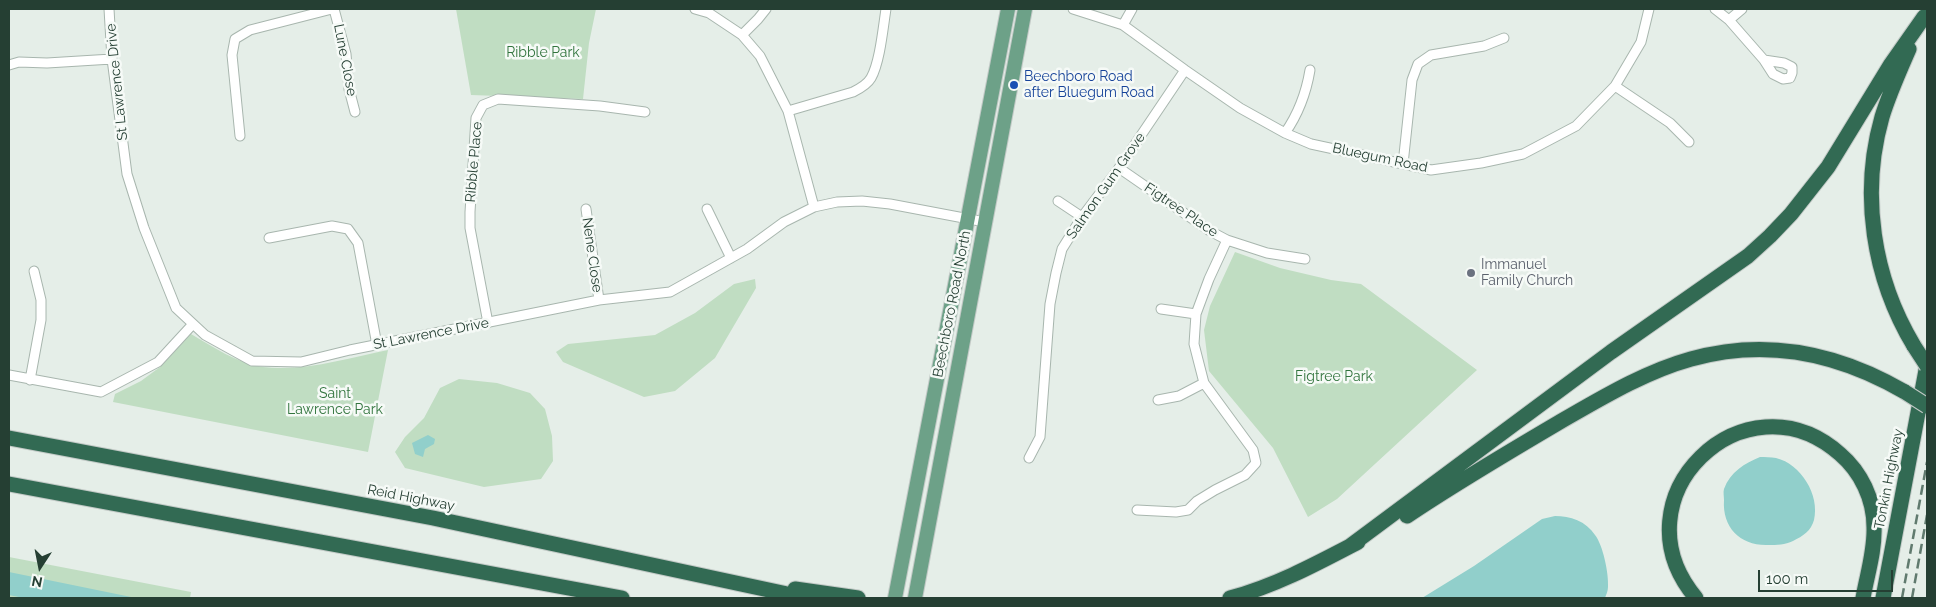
<!DOCTYPE html>
<html>
<head>
<meta charset="utf-8">
<style>
	body { margin:0 }
	#map { position:relative; width:1936px; height:607px; overflow:hidden; background:#e5eee8; font-family:Raleway,sans-serif }
	canvas { display:block }
	.frame { position:absolute; inset:0; border:10px solid #253f33; pointer-events:none }
	.north { position:absolute; left:15px; top:542px; width:50px; height:50px; -webkit-text-stroke:4px #f6faf7; paint-order:stroke; rotate:191deg; font-size:14px; font-weight:700; line-height:20px; text-align:center; color:#253f33 }
	.north::after { content:''; display:block; margin:auto; width:18px; height:22px; background:#253f33; clip-path:polygon(50% 0,100% 100%,50% 72%,0 100%) }
	.scale { position:absolute; left:1758px; top:570px; width:135px; height:22px; box-sizing:border-box; border:2px solid #253f33; border-top:0; padding-left:6px; font-size:15px; line-height:18px; white-space:nowrap; color:#253f33; -webkit-text-stroke:4px #f6faf7; paint-order:stroke }
</style>
</head>
<body>
<div id="map">
<canvas width="1936" height="607"></canvas>
<div class="frame"></div>
<div class="north">N</div>
<div class="scale">100 m</div>
</div>
<script>
const ctx = document.querySelector('canvas').getContext('2d');
ctx.lineJoin = 'round';
function paint(path, color) {
  ctx.fillStyle = color;
  ctx.fill(path, 'evenodd');
}
function stroke(path, color, width, dash) {
  ctx.strokeStyle = color;
  ctx.lineWidth = width;
  ctx.lineCap = dash ? 'butt' : 'round';
  ctx.setLineDash(dash || []);
  ctx.stroke(path);
}
function write(font, color, halo, rows, align = 'center') {
  ctx.font = font + ' Raleway,sans-serif';
  ctx.lineWidth = 5;
  ctx.setLineDash([]);
  ctx.textBaseline = 'middle';
  ctx.strokeStyle = halo;
  ctx.fillStyle = color;
  for (const [text, x, y, turn = 0] of rows) {
    ctx.save();
    ctx.translate(x, y);
    ctx.rotate((+turn || 0) * Math.PI / 180);
    ctx.textAlign = isNaN(turn) ? turn : align;
    if (halo) ctx.strokeText(text, 0, 0);
    ctx.fillText(text, 0, 0);
    ctx.restore();
  }
}
paint(new Path2D(`
	M456 9H596L589 43 583 99 471 95Z
	M1235 252 1280 268 1331 280 1361 284 1477 370 1337 499 1308 517 1273 448 1209 371 1204 330 1210 306Z
	M755 279 756 288 715 358 675 391 644 397 563 362 556 352 568 344 655 335 695 313 734 284Z
	M191 334C213 347 237 363 263 367 304 372 348 358 388 350L368 452 113 402 115 394 141 381 160 367Z
	M459 379 497 383 530 393 545 409 552 436 553 461 541 479 484 487 405 468 395 452 405 437 424 418 440 388Z
	M9 557 191 592 190 598H9Z`), '#c0ddc2');
paint(new Path2D(`
	M428 435 435 439 434 444 425 449 423 457 415 454 412 443Z
	M1760 457C1765 457 1771 457 1776 458 1801 464 1820 495 1814 520 1811 531 1803 536 1793 541 1785 545 1777 545 1768 545 1741 546 1722 528 1724 500 1724 497 1723 492 1724 489 1730 472 1745 463 1760 457Z
	M1555 516C1570 516 1586 521 1595 535 1603 545 1609 574 1608 587 1608 591 1606 595 1605 598H1422L1474 566 1542 519Z
	M9 572 136 598H24L9 595Z`), '#91cfcb');
const minor = new Path2D(`
	M109 9 112 59 127 174 144 228 176 308 205 335 252 361 301 362 350 350 599 300 670 292 747 249 784 222 814 207 837 202 862 201 890 204 985 222
	M334 9 346 54 349 89 355 112
	M695 9 709 13 742 35 760 56 788 111 814 207
	M1073 9 1123 25 1185 70 1240 108 1285 133 1311 144 1431 170 1481 163 1523 154 1576 126 1615 86 1641 42 1649 9
	M1715 9 1729 20 1764 60 1773 74 1783 79 1790 78 1792 73V67L1784 63 1764 60
	M1729 20 1742 9
	M1123 25 1132 9
	M742 35 758 19 766 9
	M9 65 19 62 47 63 112 59
	M1615 86 1670 123 1689 142
	M788 111 853 92C859 89 867 85 871 78 880 62 883 28 886 9
	M1285 133C1299 113 1306 94 1310 70
	M240 136 232 55 235 39 250 30 332 9
	M1403 164 1412 80 1418 64 1431 55 1484 46 1504 38
	M1119 168 1210 231 1227 240 1267 253 1305 259
	M1058 201 1082 217
	M586 209 599 300
	M707 209 731 258
	M269 238 332 226 348 229 358 243 377 345
	M1161 309 1196 314
	M488 323 470 228V212L476 118 483 105 498 99 600 106 645 112
	M9 375 101 392 158 362 193 324
	M30 380 41 320V300L34 271
	M1158 400 1179 396 1204 383
	M1029 458 1040 437 1050 304 1056 273 1062 249 1082 217 1119 168 1185 70
	M1137 510 1176 512 1188 510 1197 501 1215 490 1245 475 1256 463 1253 450 1204 383 1194 344 1196 314 1209 279 1227 240`);
const primary = new Path2D(`
	M895 598 1008 9
	M915 598 1025 9`);
const motorway = new Path2D(`
	M1909 49C1899 72 1889 94 1882 117 1860 194 1873 278 1914 346
	M9 438 433 518 806 598
	M9 484 622 598
	M1407 516C1456 483 1507 453 1558 423 1600 399 1644 372 1691 359 1766 338 1838 353 1905 392
	M1350 546 1611 352 1748 256 1770 236 1791 214 1828 167 1891 64 1924 17
	M795 589 858 598
	M1230 598C1275 586 1316 564 1358 542
	M1696 598C1612 498 1745 370 1840 454 1861 472 1874 499 1874 527 1875 551 1867 575 1863 598
	M1883 598 1927 365`);
stroke(minor, '#a8b6ae', 11);
stroke(primary, '#c2c9c6', 16);
stroke(motorway, '#c2c9c6', 17);
stroke(minor, '#fff', 9);
stroke(primary, '#6da188', 14);
stroke(motorway, '#326a53', 15);
stroke(new Path2D(`
	M1902 598 1927 462
	M1912 598 1927 515`), '#607a6e', 2.5, [10, 5]);
const motorwayBridge = new Path2D(`
	M1914 346 1927 366
	M1905 392 1927 406`);
stroke(motorwayBridge, '#c2c9c6', 17, []);
stroke(motorwayBridge, '#326a53', 15);
for (const [x, y, r, color] of [
	[1014,85,5,"#1a4fb4"],
	[1471,273,5,"#6b7280"]
]) {
  const dot = new Path2D();
  dot.arc(x, y, r, 0, 2 * Math.PI);
  ctx.fillStyle = color;
  ctx.fill(dot);
  stroke(dot, '#f6faf7', 2);
}
write('14px', '#31743d', '#f6faf7', [
	["Ribble Park",543,53],
	["Figtree Park",1334,377],
	["Saint",335,394],
	["Lawrence Park",335,410]
]);
write('14px', '#253f33', '#f6faf7', [
	["Lune Close",345,60,79],
	["St Lawrence Drive",117,82,-96],
	["Bluegum Road",1380,158,12],
	["Ribble Place",474,162,-85],
	["Salmon Gum Grove",1106,186,-55],
	["Figtree Place",1181,210,34],
	["Nene Close",592,255,82],
	["Beechboro Road North",952,304,-79],
	["St Lawrence Drive",431,334,-11],
	["Tonkin Highway",1889,479,-79],
	["Reid Highway",411,498,11]
]);
write('14px', '#164399', '#f6faf7', [
	["Beechboro Road",1024,77],
	["after Bluegum Road",1024,93]
], 'left');
write('14px', '#5b616d', '#f6faf7', [
	["Immanuel",1481,265],
	["Family Church",1481,281]
], 'left');
</script>
</body>
</html>
